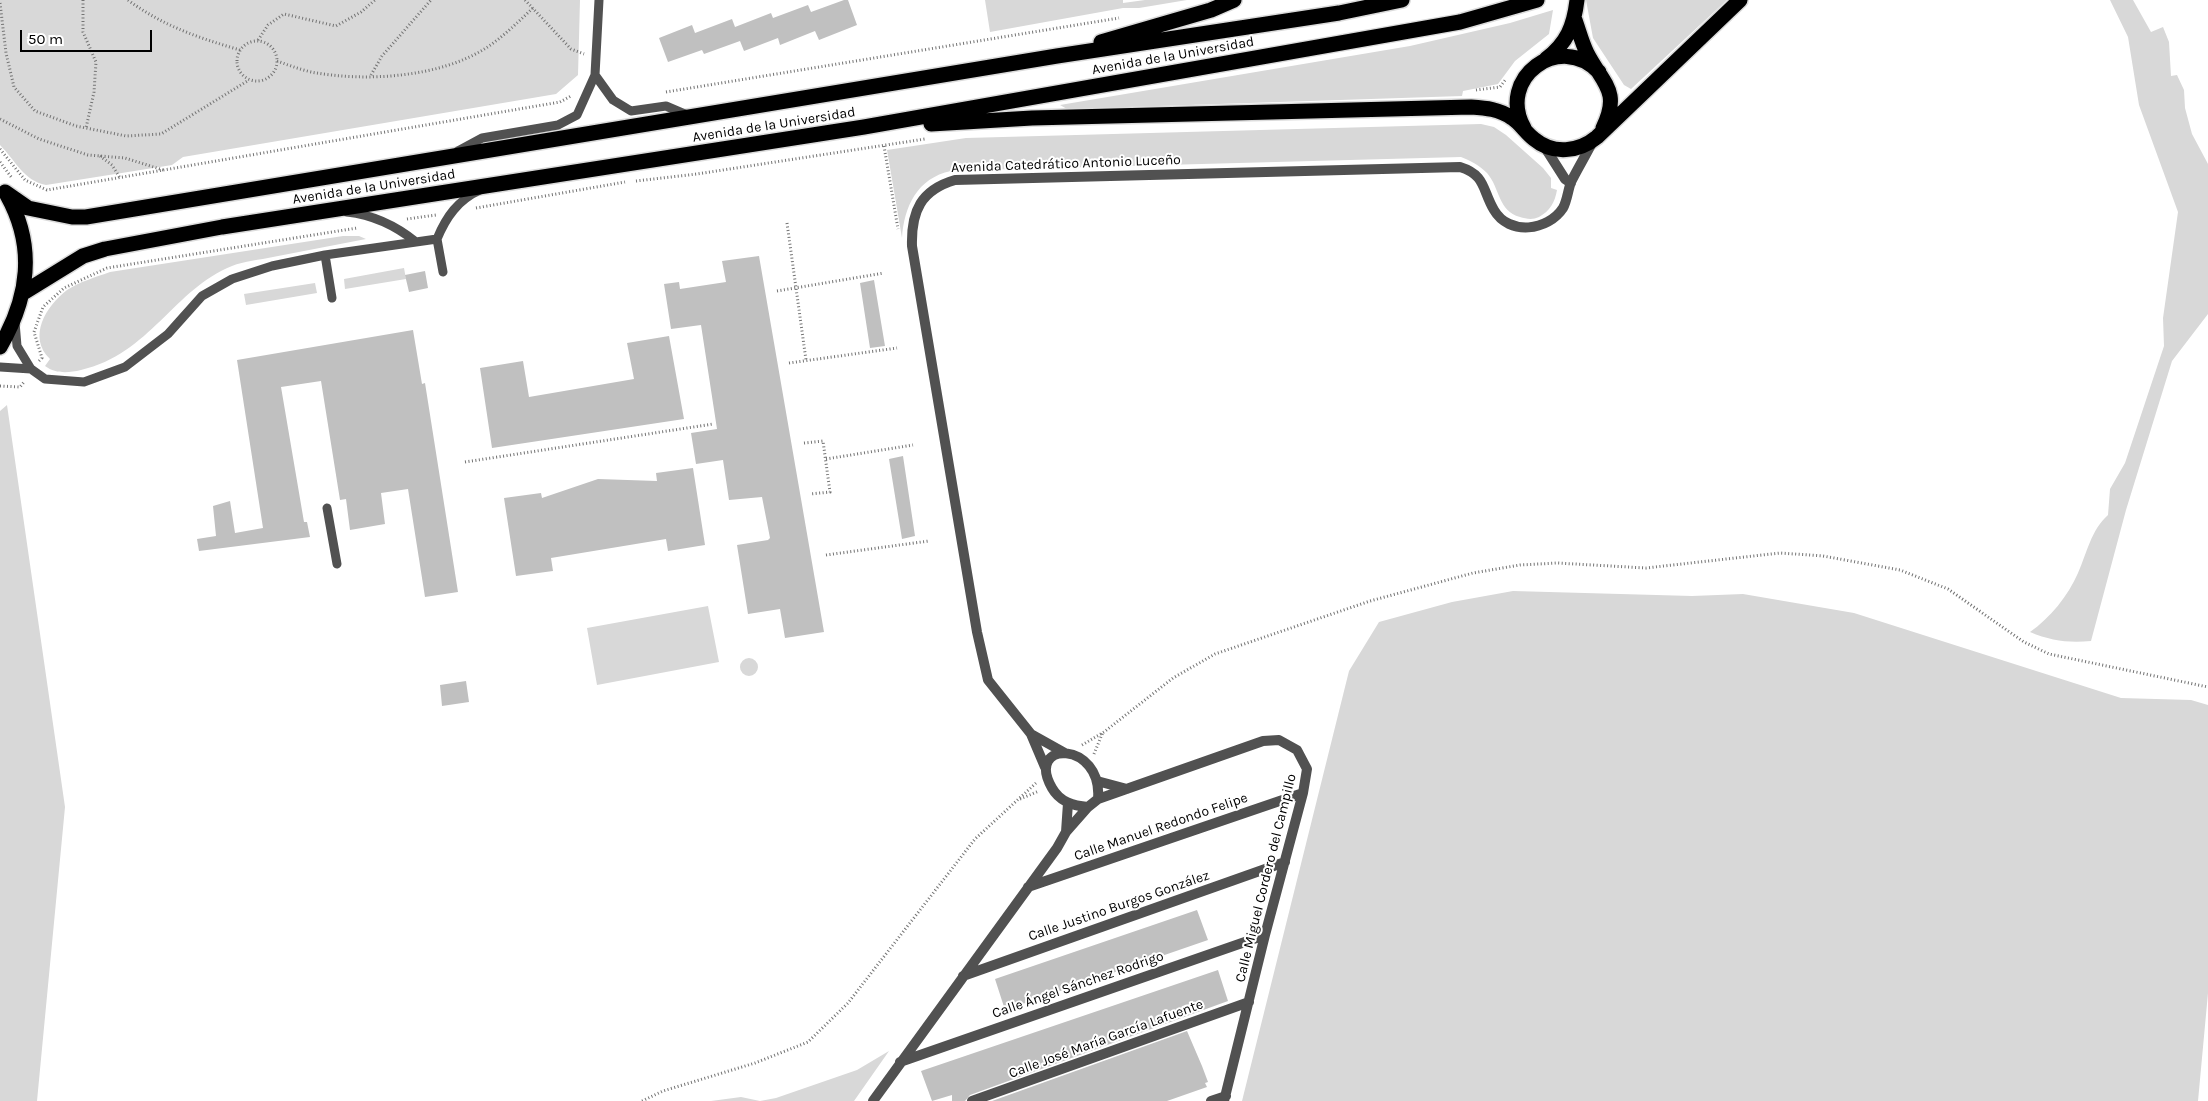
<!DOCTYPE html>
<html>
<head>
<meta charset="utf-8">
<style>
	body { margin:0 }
	#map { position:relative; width:2208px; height:1101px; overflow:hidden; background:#fff; font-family:Karla,sans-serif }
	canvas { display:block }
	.scale { position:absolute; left:20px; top:30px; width:132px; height:22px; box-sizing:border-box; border:2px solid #000; border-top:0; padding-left:6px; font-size:15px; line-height:18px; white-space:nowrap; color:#000; -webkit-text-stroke:4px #fff; paint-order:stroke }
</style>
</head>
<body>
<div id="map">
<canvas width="2208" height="1101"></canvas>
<div class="scale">50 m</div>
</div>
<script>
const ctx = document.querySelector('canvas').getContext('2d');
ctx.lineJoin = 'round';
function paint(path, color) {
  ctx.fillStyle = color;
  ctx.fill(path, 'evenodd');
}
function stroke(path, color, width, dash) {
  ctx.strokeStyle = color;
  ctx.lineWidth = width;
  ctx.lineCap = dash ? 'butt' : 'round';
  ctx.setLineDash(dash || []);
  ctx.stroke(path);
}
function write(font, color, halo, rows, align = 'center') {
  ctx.font = font + ' Karla,sans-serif';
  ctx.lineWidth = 4;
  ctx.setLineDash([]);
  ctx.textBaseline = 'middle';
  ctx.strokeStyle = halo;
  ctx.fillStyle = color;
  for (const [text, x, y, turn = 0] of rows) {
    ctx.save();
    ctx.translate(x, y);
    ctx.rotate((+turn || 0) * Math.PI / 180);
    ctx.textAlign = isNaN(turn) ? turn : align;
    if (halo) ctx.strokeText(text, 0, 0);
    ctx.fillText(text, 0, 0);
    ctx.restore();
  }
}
paint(new Path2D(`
	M0 0H580L578 75 556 94 183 157 172 165 46 185C24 181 15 160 0 145Z
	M985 0H1123V3L1145 0H1187L1139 8H1123L990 32Z
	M1586 0H1727L1631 89 1624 85 1593 38Z
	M2110 0H2133L2151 32 2163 27 2169 42 2171 76 2177 75 2184 90 2185 108 2192 134 2208 164V314L2172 361 2126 510 2091 641C2069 643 2051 641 2030 632 2050 618 2068 596 2078 573 2087 553 2091 530 2108 515L2110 489 2125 463 2164 346 2163 318 2178 212 2139 105 2128 37Z
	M1553 10 1549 34 1515 61 1498 84 1463 91 1462 96 1067 109 1060 105 1410 46 1510 23Z
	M1481 124 1494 127 1506 135 1543 168 1551 178V188L1557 190C1555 202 1550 211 1539 217 1533 220 1526 219 1520 217 1498 211 1500 188 1487 173 1479 165 1471 161 1461 157L979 170C970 170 960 169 951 171 917 178 904 207 902 238L887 150 966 138Z
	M343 236H359L366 239C335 245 304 251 273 257 260 260 244 261 232 266 174 289 150 354 81 370 68 373 56 374 45 366L50 359C27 337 46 306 67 290 79 282 96 277 110 272Z
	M404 268 406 279 345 289 344 279Z
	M315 283 317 293 246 305 244 294Z
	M7 405 65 807 37 1101H0V411Z
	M1513 591 1692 596 1743 594 1854 613 2121 698 2191 700 2208 705V993L2198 1101H1242L1349 671 1379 622 1452 602Z
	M708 606 719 662 597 685 587 628Z
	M740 667a9 9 0 1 1 18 0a9 9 0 1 1-18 0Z
	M889 1051 854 1101H711L741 1097 760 1101 776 1098 857 1070Z`), '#d8d8d8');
paint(new Path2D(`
	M844 0H848L857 25 819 40 815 31 780 45 778 38 744 51 740 41 704 54 702 50 668 62 659 38 692 25 695 33 732 19 735 27 771 13 773 18 808 5 811 12Z
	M759 256 824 632 785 638 780 609 748 614 737 545 768 540 770 538 762 497 729 500 723 460 696 464 691 433 717 429 701 325 671 329 664 284 679 282 680 289 726 282 722 261Z
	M425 271 428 288 409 292 405 275Z
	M874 280 885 346 870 348 860 283Z
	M413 330 422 384 425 383 458 592 425 597 408 489 381 493 385 524 350 530 346 499 340 500 321 381 281 387 304 522H307L310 537 199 551 197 539 216 536 213 506 230 501 235 533 263 528 237 360Z
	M669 336 684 419 492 448 480 368 523 361 529 397 634 379 627 343Z
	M903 456 915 536 902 539 889 459Z
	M693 468 705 545 668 551 666 539 551 558 553 571 516 576 504 498 541 493 542 498 598 479 657 481 656 473Z
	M466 681 469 702 442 706 440 685Z
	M1197 910 1208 940 1005 1010 995 979Z
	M1218 970 1228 1001 970 1095 965 1101H952V1095L932 1101 921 1071Z
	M1187 1031 1202 1066 1208 1082 1205 1083 1207 1087 1167 1101H992Z`), '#c0c0c0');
const highway = new Path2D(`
	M1575 20C1579 31 1582 43 1587 53 1603 84 1621 91 1603 128
	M1101 42 1211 10 1234 0
	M1546 59C1567 43 1574 26 1577 0
	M931 124 1032 118 1471 107C1486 108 1499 109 1512 118 1520 123 1526 133 1534 139 1553 155 1579 152 1597 137L1740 0
	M1524 128C1496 78 1560 31 1599 72
	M5 192 28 208 72 217H86L1057 56 1339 13 1402 0
	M23 293 83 256 105 249 222 227 864 127 1460 22 1537 0
	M0 347C29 297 36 247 7 195`);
stroke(highway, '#dbdbdb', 18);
stroke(new Path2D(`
	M83 0V32L96 62 94 92 86 128
	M128 0C163 26 199 38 240 50
	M525 0 571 49 584 54
	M0 3 6 53 14 87 35 111 76 126 126 136 161 134 249 80
	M258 40 268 25 284 14 336 26 361 12 375 0
	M237 61a20 20 0 1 1 40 0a20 20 0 1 1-40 0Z
	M277 61C288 65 299 69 311 72 364 82 439 78 486 48 503 37 518 22 533 8
	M371 75 382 56 431 0
	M1476 90 1500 87 1506 79
	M666 92 1119 18
	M0 119 39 139 88 155 125 158 163 170
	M884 146 898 229
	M0 149 25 180 47 190 560 102 571 96
	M100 156 112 165 120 178
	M0 162 12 178
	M636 181 697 174 925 139
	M476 208 625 182
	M407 219 436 215
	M787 223 806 360
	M777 291 884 273
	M39 361 42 358 34 332 43 307 64 288 107 268 357 228
	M789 363 897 348
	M0 386 20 387 24 382
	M804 443 823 441 830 492 810 494
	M826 459 913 445
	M465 462 713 424
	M826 555 929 541
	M1082 745 1104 732 1173 678 1215 654 1370 601 1473 573 1520 565 1557 563 1646 568 1780 553 1823 556 1900 570 1948 589 2024 642 2049 654 2208 687
	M1094 754 1103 732
	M1020 799 1039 791
	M642 1101 663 1091 755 1063 808 1042 848 1003 975 839 1036 783`), '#737373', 3, [1, 2.5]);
stroke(new Path2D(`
	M595 75 613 100 631 111 666 106 687 115
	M458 151 482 138 558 125 577 115 595 75 599 0
	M347 212C374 215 395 225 416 242
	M437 239C446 217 458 200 480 190
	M325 255 332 298
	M15 322 17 346 31 369 45 379 84 382 125 367 168 334 202 296 232 279 272 266 325 255 437 239 443 272
	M0 367 31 369
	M327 508 337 564`), '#515151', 9);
stroke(new Path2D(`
	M1544 146 1565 179 1571 183
	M1031 734 1065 753
	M1045 767 1031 734 988 680 977 632 912 246C911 211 921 190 955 180L1460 167C1486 175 1482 190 1494 210 1509 236 1548 231 1563 208 1567 201 1568 190 1571 182 1578 168 1586 155 1593 141
	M1097 781 1127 789
	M1098 799 1263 741 1279 740 1297 750 1307 769 1303 793 1265 935 1224 1101
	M1066 832 1068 803
	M1028 887 1303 793
	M963 976 1285 862
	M900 1062 1265 935
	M873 1101 1057 848 1066 832 1088 807 1098 799C1103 741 1024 739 1052 788 1060 802 1073 806 1088 807
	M972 1101 1249 1002
	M1211 1101 1226 1096`), '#515151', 10);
stroke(highway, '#000', 15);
write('14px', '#000', '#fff', [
	["Avenida de la Universidad",1173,56,-10],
	["Avenida de la Universidad",774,125,-9],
	["Avenida Catedrático Antonio Luceño",1066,164,-2],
	["Avenida de la Universidad",374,187,-9],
	["Calle Manuel Redondo Felipe",1161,827,-19],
	["Calle Miguel Cordero del Campillo",1266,878,-76],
	["Calle Justino Burgos González",1119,906,-19],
	["Calle Ángel Sánchez Rodrigo",1078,985,-19],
	["Calle José María García Lafuente",1106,1039,-20]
]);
</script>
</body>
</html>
